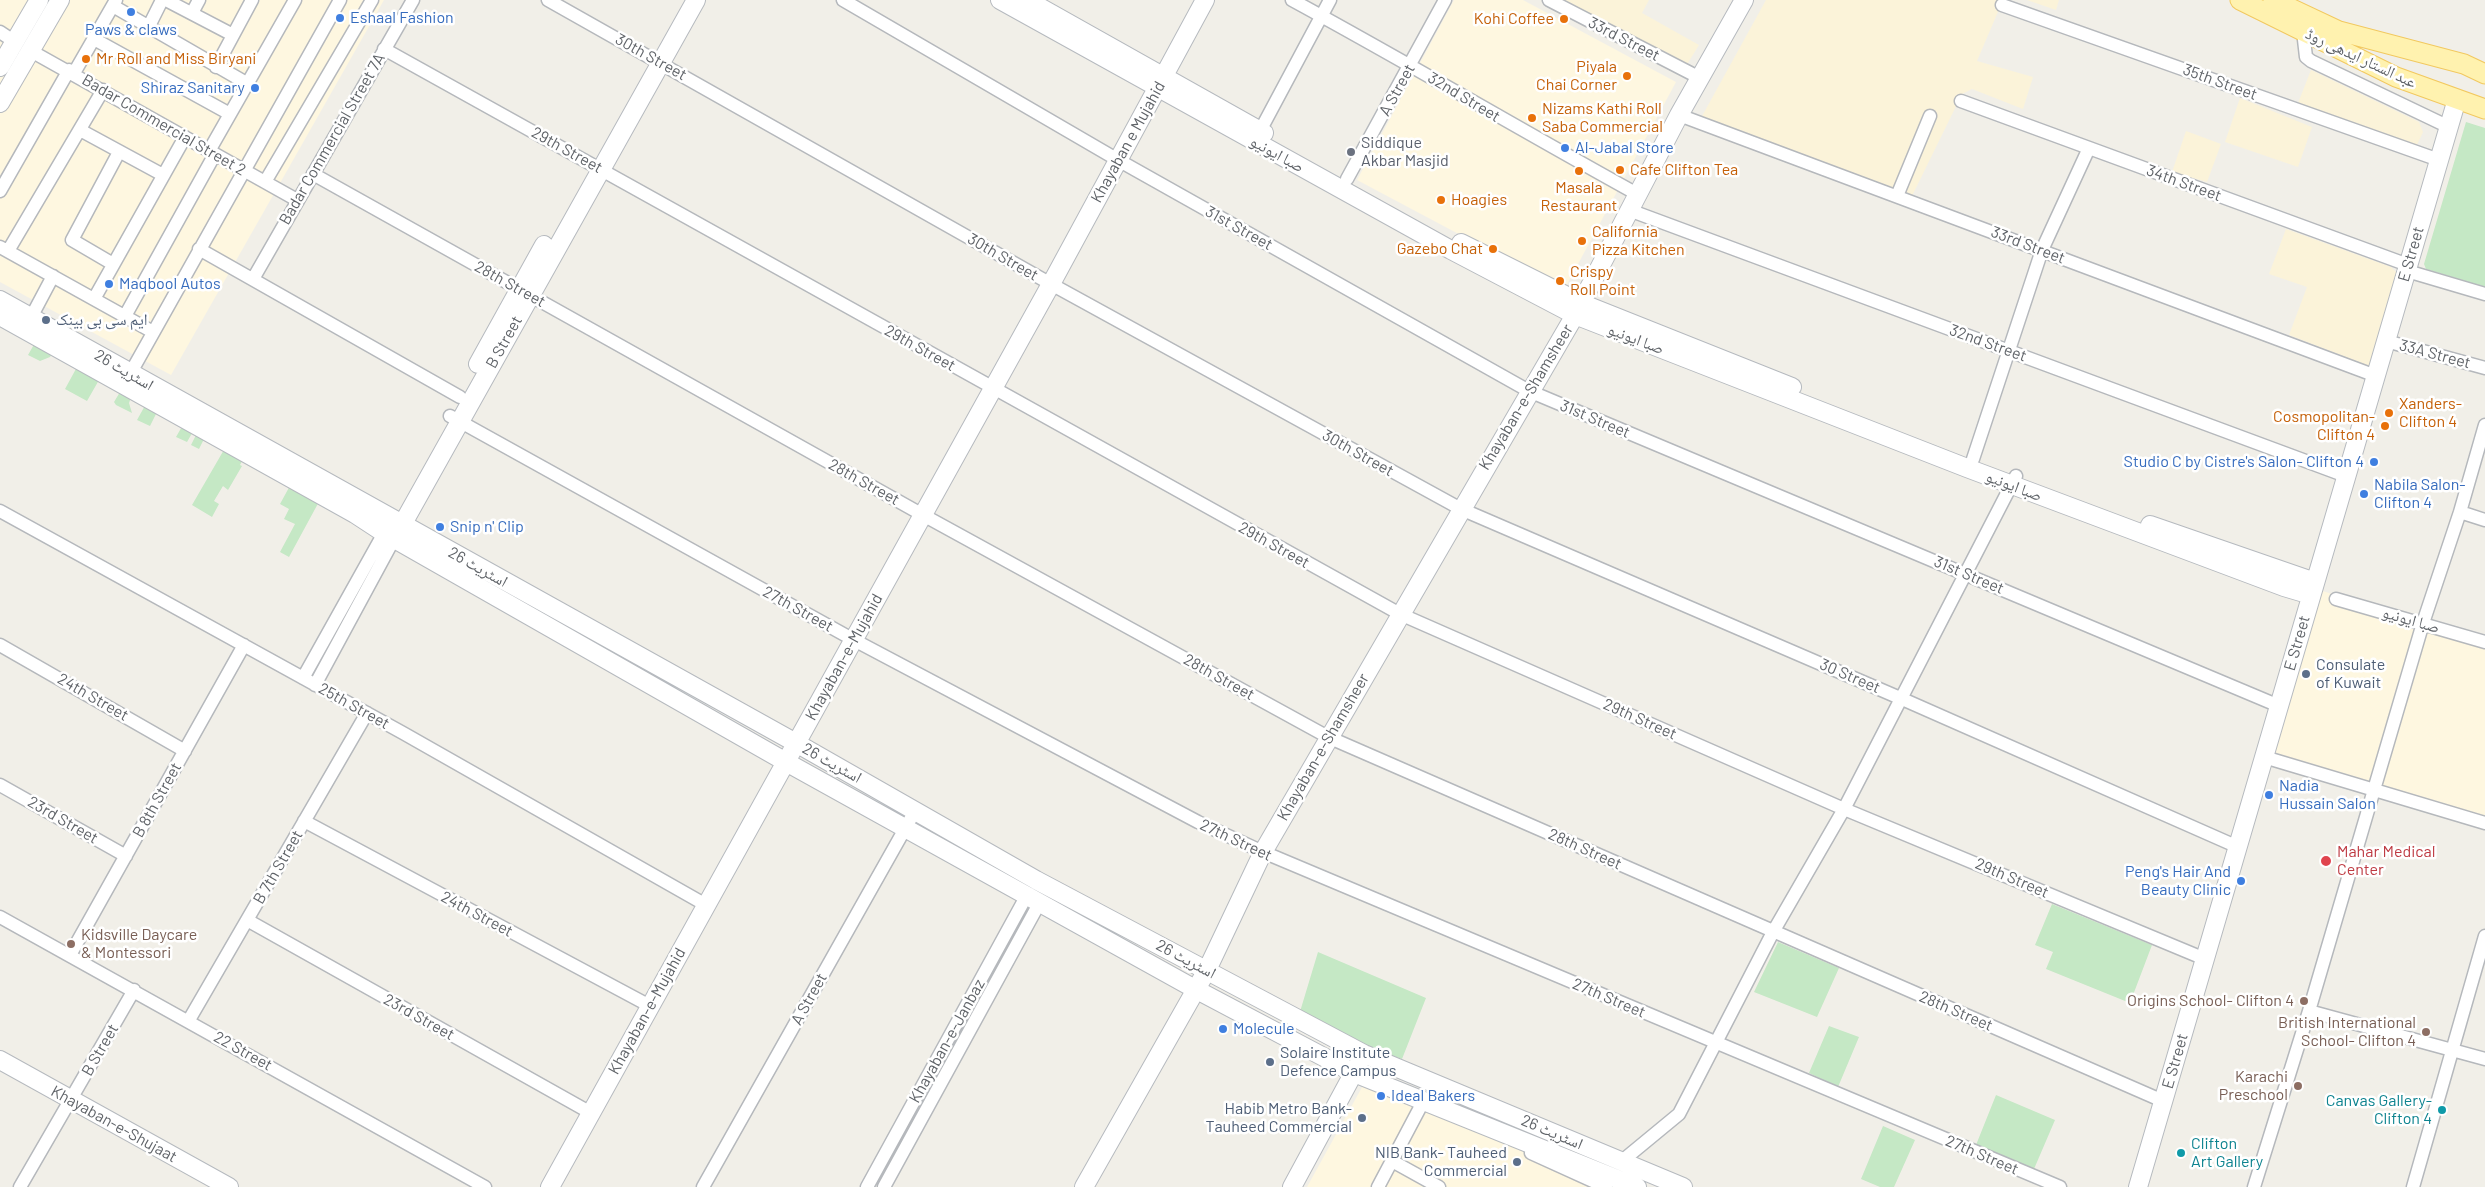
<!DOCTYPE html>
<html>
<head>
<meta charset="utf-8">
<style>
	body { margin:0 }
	canvas { display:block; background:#f1efe8 }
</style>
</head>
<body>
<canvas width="2485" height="1187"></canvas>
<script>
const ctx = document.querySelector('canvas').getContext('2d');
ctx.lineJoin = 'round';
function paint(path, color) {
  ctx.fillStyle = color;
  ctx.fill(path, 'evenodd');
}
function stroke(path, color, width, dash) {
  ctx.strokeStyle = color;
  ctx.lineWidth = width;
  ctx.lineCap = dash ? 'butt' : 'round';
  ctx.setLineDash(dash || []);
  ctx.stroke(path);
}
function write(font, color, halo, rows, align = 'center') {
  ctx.font = font + ' Barlow,"Noto Naskh Arabic",sans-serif';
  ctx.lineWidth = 5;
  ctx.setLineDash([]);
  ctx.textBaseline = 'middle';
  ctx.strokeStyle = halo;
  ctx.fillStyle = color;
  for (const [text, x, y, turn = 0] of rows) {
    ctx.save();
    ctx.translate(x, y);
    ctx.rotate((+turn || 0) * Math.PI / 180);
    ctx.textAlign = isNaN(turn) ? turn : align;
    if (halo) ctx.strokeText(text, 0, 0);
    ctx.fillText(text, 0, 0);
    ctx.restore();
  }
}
paint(new Path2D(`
	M0 0H384L171 375 0 282Z
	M1454 0H1523L1676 82 1564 290 1357 180Z
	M2313 588 2485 642V823L2264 757Z
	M1366 1080 1631 1187H1307Z`), '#fef7e0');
paint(new Path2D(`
	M2466 122 2485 128V287L2426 269 2424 264Z
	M36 341 54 351 50 357 40 361 28 355Z
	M77 367 99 380 87 401 65 389Z
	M123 387 133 392 129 403 132 413 116 405 114 402Z
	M147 402 159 408 150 426 137 420Z
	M184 423 195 428 187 442 176 437Z
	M199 429 207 433 199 449 191 445Z
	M225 448 243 459 240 465 242 466 228 490 223 486 214 501 219 504 212 517 192 505Z
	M292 482 321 498 289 557 280 552 295 524 284 519 289 509 280 504Z
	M2052 904 2152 945 2130 1003 2046 969 2053 952 2035 945Z
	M1778 942 1839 968 1817 1017 1754 992Z
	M1318 952 1426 998 1402 1059 1365 1046 1299 1015Z
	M1829 1026 1859 1037 1838 1087 1809 1073Z
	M1996 1095 2055 1120 2034 1169 1976 1145Z
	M1883 1126 1915 1140 1894 1187H1880L1861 1179Z`), '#c5e8c5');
paint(new Path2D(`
	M1564 0H1649L1642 13 1699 45 1686 66Z
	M1766 0H2003L1977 61 2033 77 2023 109 1972 89 1962 94 1912 196 1701 118Z
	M2027 0H2059L2056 10Z
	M2311 70 2419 122 2423 132 2416 147 2298 103Z
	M2240 98 2312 127 2298 167 2225 142Z
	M2186 131 2221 144 2207 182 2172 172Z
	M2286 229 2391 267 2400 276 2369 366 2289 335 2307 287 2269 274Z`), '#fbf3d9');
const street = new Path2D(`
	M166 0 233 35
	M548 0 1051 284 1461 509 1900 698 2238 847
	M843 0 1118 160 1529 391 2279 706
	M1292 0C1408 63 1521 130 1637 194
	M1549 0 1700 78
	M2002 5 2439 160
	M113 6 248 84
	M192 13 199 0
	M149 26 162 0
	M2303 31 2306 57 2311 61 2449 127
	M0 32 15 42
	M94 39 230 114
	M384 49 1400 614 1844 809 2205 959
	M31 51 297 200
	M216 67 252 0
	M74 73 116 0
	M1961 101 2408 265
	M1679 115 2376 376
	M80 130 163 175
	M1260 131 1330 0
	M209 151 295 0
	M313 174 923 515 1328 737 2163 1101
	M1347 179 1445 0
	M265 182 372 0
	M0 191 69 70
	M1897 196 1930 116
	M1629 210 2346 476
	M0 247 153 332
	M199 249 460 397
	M8 251 103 90
	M113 264 72 240 119 152
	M2407 271 2485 294
	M253 279 413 0
	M94 299 185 137
	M125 316 215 154
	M27 325 53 276
	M2386 341 2485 368
	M130 374 340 0
	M450 416 854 640 1198 822 1263 852 2060 1187
	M1973 459 2042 250 2089 148
	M0 511 403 733 706 905
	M2460 512 2485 520
	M2336 599 2485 642
	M0 645 185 751
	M303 678 384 533
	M315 685 394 539
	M2264 757 2485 823
	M0 785 126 856
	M304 821 650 1006
	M0 917 485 1187
	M247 920 591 1113
	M70 955 244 645
	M2309 1011 2485 1059
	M189 1020 367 713
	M1531 1153 1606 1187
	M1392 1161 1439 1187
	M1622 1161 1679 1114 1773 932 1844 809 2016 476
	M20 1187 134 990
	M703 1187 915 811
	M867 1187 1027 895
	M884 1187 1040 902
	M1378 1187 1424 1100
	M2254 1187 2309 1011 2423 623 2460 512 2485 425
	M2413 1187 2485 936`);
const secondary = new Path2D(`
	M1000 0 1451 250 1575 315 1967 468 2284 587 2311 595
	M1027 0 1264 133
	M0 67 39 0
	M0 103 60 0
	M1461 243 1581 303 1792 387
	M0 300 796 743 1036 880 1364 1054 1683 1187
	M0 316 355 514 384 533 786 762 1195 989 1354 1073 1637 1187
	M478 364 544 245
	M2150 525 2315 582
	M397 534 696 0
	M0 1060 229 1187
	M550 1187 1051 284 1205 0
	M1084 1187 1207 970 1263 852 1575 315 1679 115 1744 0
	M1292 1187 1359 1063
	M2138 1187 2457 99`);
const primary = new Path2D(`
	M2240 0 2396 77 2485 109
	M2273 0 2339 31 2464 64 2485 74`);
stroke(street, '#b5b8bc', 15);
stroke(secondary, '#b6babf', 20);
stroke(primary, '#f2c960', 21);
stroke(street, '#fff', 12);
stroke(secondary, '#fff', 18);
stroke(primary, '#fff2af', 19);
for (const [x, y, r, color] of [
	[131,12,5,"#3f7fe0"],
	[340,18,5,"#3f7fe0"],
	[1564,19,5,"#e8710a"],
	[86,59,5,"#e8710a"],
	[1627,76,5,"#e8710a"],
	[255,88,5,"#3f7fe0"],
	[1532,118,5,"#e8710a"],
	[1565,148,5,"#3f7fe0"],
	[1351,152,5,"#6b7280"],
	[1620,170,5,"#e8710a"],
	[1579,171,5,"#e8710a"],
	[1441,200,5,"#e8710a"],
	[1582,241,5,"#e8710a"],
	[1493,249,5,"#e8710a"],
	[1560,281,5,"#e8710a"],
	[109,284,5,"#3f7fe0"],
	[46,320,5,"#5c6f8a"],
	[2389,413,5,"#e8710a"],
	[2385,426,5,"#e8710a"],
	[2374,462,5,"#3f7fe0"],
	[2364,494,5,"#3f7fe0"],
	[440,527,5,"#3f7fe0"],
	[2306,674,5,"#5c6f8a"],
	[2269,795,5,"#3f7fe0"],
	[2326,861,6,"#e0444e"],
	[2241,881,5,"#3f7fe0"],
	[71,944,5,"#8d6e63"],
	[2304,1001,5,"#8d6e63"],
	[1223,1029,5,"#3f7fe0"],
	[2426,1032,5,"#8d6e63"],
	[1270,1062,5,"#5c6f8a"],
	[2298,1086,5,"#8d6e63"],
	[1381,1096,5,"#3f7fe0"],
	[2442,1110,5,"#0f9aa8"],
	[1362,1118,5,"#5c6f8a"],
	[2181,1153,5,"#0f9aa8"],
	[1517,1162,5,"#5c6f8a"]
]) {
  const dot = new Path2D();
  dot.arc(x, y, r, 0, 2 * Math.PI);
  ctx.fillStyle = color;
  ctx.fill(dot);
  stroke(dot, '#fff', 2);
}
write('16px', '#366cbe', '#fff', [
	["Eshaal Fashion",350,18],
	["Paws & claws",131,30,"center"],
	["Shiraz Sanitary",245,88,"right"],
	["Al-Jabal Store",1575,148],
	["Maqbool Autos",119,284],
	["Studio C by Cistre's Salon- Clifton 4",2364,462,"right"],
	["Nabila Salon-",2374,485],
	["Clifton 4",2374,503],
	["Snip n' Clip",450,527],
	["Nadia",2279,786],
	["Hussain Salon",2279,804],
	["Peng's Hair And",2231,872,"right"],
	["Beauty Clinic",2231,890,"right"],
	["Molecule",1233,1029],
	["Ideal Bakers",1391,1096]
], 'left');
write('16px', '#c56008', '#fff', [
	["Kohi Coffee",1554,19,"right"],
	["Mr Roll and Miss Biryani",96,59],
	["Piyala",1617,67,"right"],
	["Chai Corner",1617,85,"right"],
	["Nizams Kathi Roll",1542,109],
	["Saba Commercial",1542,127],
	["Cafe Clifton Tea",1630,170],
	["Masala",1579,188,"center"],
	["Restaurant",1579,206,"center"],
	["Hoagies",1451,200],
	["California",1592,232],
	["Pizza Kitchen",1592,250],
	["Gazebo Chat",1483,249,"right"],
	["Crispy",1570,272],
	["Roll Point",1570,290],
	["Xanders-",2399,404],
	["Clifton 4",2399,422],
	["Cosmopolitan-",2375,417,"right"],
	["Clifton 4",2375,435,"right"]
], 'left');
write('16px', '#5f6368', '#fff', [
	["33rd Street",1624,39,27],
	["30th Street",651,57,29],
	["عبد الستار ایدھی روڈ",2361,58,25],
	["35th Street",2220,82,20],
	["A Street",1397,90,-61],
	["32nd Street",1464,97,31],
	["Badar Commercial Street 2",164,125,30],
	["Badar Commercial Street 7A",332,139,-60],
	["Khayaban e Mujahid",1128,142,-61],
	["29th Street",567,150,29],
	["صبا ایونیو",1277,154,29],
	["34th Street",2184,183,20],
	["31st Street",1239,228,29],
	["33rd Street",2028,245,21],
	["E Street",2411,254,-74],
	["30th Street",1003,257,30],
	["28th Street",510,284,29],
	["صبا ایونیو",1636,339,21],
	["B Street",504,342,-61],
	["32nd Street",1988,343,20],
	["29th Street",920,348,29],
	["33A Street",2435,354,15],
	["اسٹریٹ 26",124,370,30],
	["Khayaban-e-Shamsheer",1526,397,-59],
	["31st Street",1595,419,23],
	["30th Street",1358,453,29],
	["28th Street",864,482,29],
	["صبا ایونیو",2014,486,21],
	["29th Street",1274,545,29],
	["اسٹریٹ 26",478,567,29],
	["31st Street",1969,575,23],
	["27th Street",798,609,29],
	["صبا ایونیو",2411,620,16],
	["E Street",2297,643,-74],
	["Khayaban-e-Mujahid",844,657,-61],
	["30 Street",1850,676,23],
	["28th Street",1219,677,29],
	["24th Street",93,697,30],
	["25th Street",354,706,29],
	["29th Street",1640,719,24],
	["Khayaban-e-Shamsheer",1323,747,-60],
	["اسٹریٹ 26",832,763,29],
	["B 8th Street",157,800,-61],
	["23rd Street",63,820,30],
	["27th Street",1236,840,25],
	["28th Street",1585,849,24],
	["B 7th Street",278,867,-60],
	["29th Street",2012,878,23],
	["24th Street",477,914,28],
	["اسٹریٹ 26",1186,959,28],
	["27th Street",1609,998,23],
	["A Street",809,999,-61],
	["Khayaban-e-Mujahid",647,1011,-61],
	["28th Street",1956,1011,23],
	["23rd Street",419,1017,29],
	["Khayaban-e-Janbaz",947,1041,-61],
	["B Street",100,1050,-60],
	["22 Street",243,1051,29],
	["E Street",2175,1061,-74],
	["Khayaban-e-Shujaat",114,1124,29],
	["اسٹریٹ 26",1552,1132,23],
	["27th Street",1982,1155,23]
]);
write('16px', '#5b616d', '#fff', [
	["Siddique",1361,143],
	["Akbar Masjid",1361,161]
], 'left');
write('16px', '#4e5e75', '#fff', [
	["ایم سی بی بینک",56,320],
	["Consulate",2316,665],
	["of Kuwait",2316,683],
	["Solaire Institute",1280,1053],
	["Defence Campus",1280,1071],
	["Habib Metro Bank-",1352,1109,"right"],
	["Tauheed Commercial",1352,1127,"right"],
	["NIB Bank- Tauheed",1507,1153,"right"],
	["Commercial",1507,1171,"right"]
], 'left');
write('16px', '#be3a42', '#fff', [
	["Mahar Medical",2337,852],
	["Center",2337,870]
], 'left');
write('16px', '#785e54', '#fff', [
	["Kidsville Daycare",81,935,"left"],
	["& Montessori",81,953,"left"],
	["Origins School- Clifton 4",2294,1001],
	["British International",2416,1023],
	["School- Clifton 4",2416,1041],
	["Karachi",2288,1077],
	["Preschool",2288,1095]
], 'right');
write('16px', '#0d838f', '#fff', [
	["Canvas Gallery-",2432,1101],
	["Clifton 4",2432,1119],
	["Clifton",2191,1144,"left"],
	["Art Gallery",2191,1162,"left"]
], 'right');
</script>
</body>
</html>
